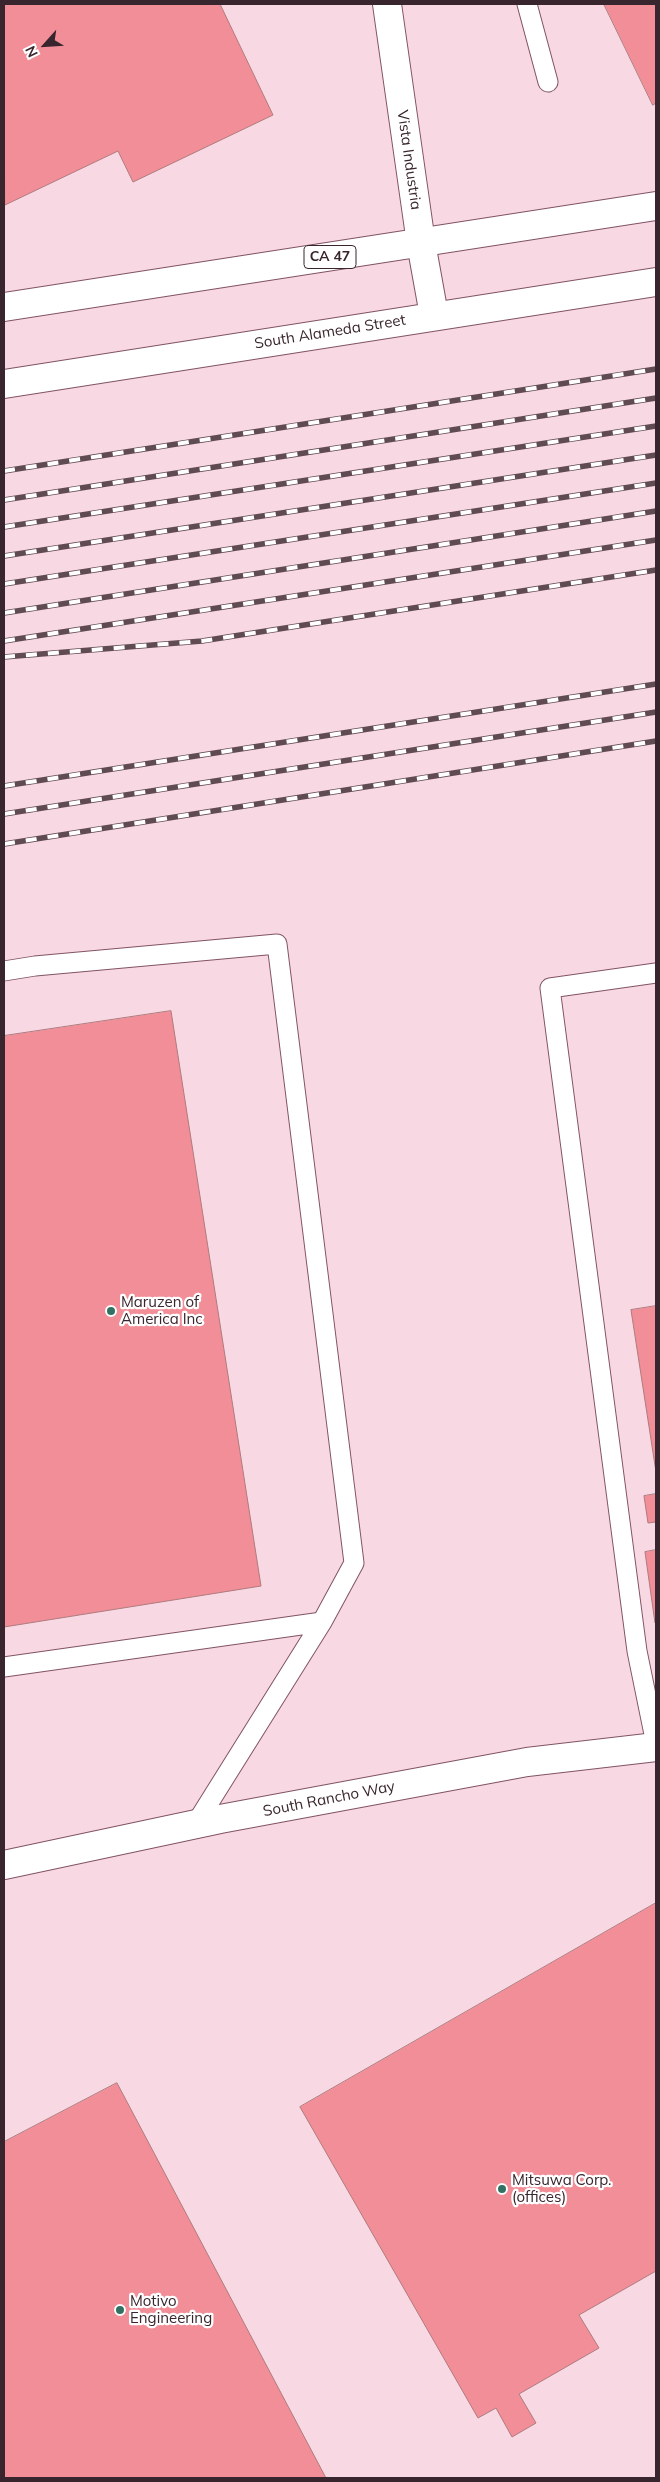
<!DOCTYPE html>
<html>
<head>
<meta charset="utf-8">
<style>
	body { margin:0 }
	#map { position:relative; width:660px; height:2482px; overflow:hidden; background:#f8d8e3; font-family:Mulish,sans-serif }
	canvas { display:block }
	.frame { position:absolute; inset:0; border:5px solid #39252d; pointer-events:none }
	.north { position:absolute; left:20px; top:20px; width:50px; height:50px; -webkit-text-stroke:4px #fff; paint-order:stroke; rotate:244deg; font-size:14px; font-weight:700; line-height:20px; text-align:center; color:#39252d }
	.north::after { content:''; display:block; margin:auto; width:18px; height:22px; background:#39252d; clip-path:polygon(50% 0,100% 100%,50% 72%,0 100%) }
</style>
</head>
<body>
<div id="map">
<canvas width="660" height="2482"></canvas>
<div class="frame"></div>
<div class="north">N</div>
</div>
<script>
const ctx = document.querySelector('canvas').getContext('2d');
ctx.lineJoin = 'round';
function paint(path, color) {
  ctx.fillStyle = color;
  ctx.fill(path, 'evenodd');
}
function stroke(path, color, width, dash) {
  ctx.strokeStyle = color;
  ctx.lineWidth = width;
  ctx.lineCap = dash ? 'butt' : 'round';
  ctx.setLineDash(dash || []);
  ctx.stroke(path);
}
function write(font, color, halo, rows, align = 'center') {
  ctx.font = font + ' Mulish,sans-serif';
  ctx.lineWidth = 4.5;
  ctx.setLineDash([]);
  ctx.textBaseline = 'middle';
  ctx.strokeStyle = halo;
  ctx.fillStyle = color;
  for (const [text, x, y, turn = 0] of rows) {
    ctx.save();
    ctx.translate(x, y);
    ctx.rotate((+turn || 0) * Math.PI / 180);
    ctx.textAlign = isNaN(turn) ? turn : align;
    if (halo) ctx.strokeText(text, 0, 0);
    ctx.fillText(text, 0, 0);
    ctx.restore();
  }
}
const building = new Path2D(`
	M4 4H220L273 115 133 182 118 151 5 205Z
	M604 4H656V103L653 105Z
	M171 1011 261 1586 4 1627V1036Z
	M656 1306V1472L631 1310Z
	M656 1494V1522L648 1523 644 1496Z
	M656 1550V1623H655L645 1552Z
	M656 1903V2271L579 2315 599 2348 519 2394 536 2423 512 2437 496 2408 478 2418 300 2107Z
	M117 2083 326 2478H4V2142Z`);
paint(building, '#f18e97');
stroke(building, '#af7b7e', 1);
const lane = new Path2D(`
	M527 4 548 82
	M4 971 35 966 277 944 354 1563 322 1622 195 1825
	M656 973 550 988 637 1651 656 1744
	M4 1667 322 1622`);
const street = new Path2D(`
	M387 4 421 243 434 315`);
const secondary = new Path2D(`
	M4 1865 220 1819 527 1762 656 1747`);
const primary = new Path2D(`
	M4 307 656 206
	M4 384 656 282`);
stroke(lane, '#815365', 21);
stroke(street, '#815365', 30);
stroke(secondary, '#815365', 30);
stroke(primary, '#815365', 30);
stroke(lane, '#fff', 19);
stroke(street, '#fff', 28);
stroke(secondary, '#fff', 28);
stroke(primary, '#fff', 28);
const rail = new Path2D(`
	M4 471 656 369
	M4 500 656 398
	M4 527 656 426
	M4 556 656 455
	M4 584 656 483
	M4 613 656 511
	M4 641 656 540
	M4 657 202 641 656 570
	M4 786 656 684
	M4 814 656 712
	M4 844 656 741`);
stroke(rail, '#614b53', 5.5);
stroke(rail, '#fff', 4, [11]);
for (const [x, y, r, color] of [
	[111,1311,5,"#307161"],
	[502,2189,5,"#307161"],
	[120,2310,5,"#307161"]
]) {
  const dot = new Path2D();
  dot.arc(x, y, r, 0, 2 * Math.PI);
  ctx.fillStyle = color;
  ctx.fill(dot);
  stroke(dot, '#fff', 2);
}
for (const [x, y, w] of [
	[330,257,52]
]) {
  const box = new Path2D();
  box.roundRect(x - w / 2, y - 11.5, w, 23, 4);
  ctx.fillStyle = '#fff';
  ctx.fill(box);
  stroke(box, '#39252d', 1);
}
write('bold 14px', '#39252d', null, [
	["CA 47",330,257]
]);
write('15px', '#39252d', '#fff', [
	["Vista Industria",409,160,82],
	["South Alameda Street",330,332,-9],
	["South Rancho Way",329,1799,-11]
]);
write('15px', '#39252d', '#fff', [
	["Maruzen of",121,1302],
	["America Inc",121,1319],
	["Mitsuwa Corp.",512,2180],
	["(offices)",512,2197],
	["Motivo",130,2301],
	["Engineering",130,2318]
], 'left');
</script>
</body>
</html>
